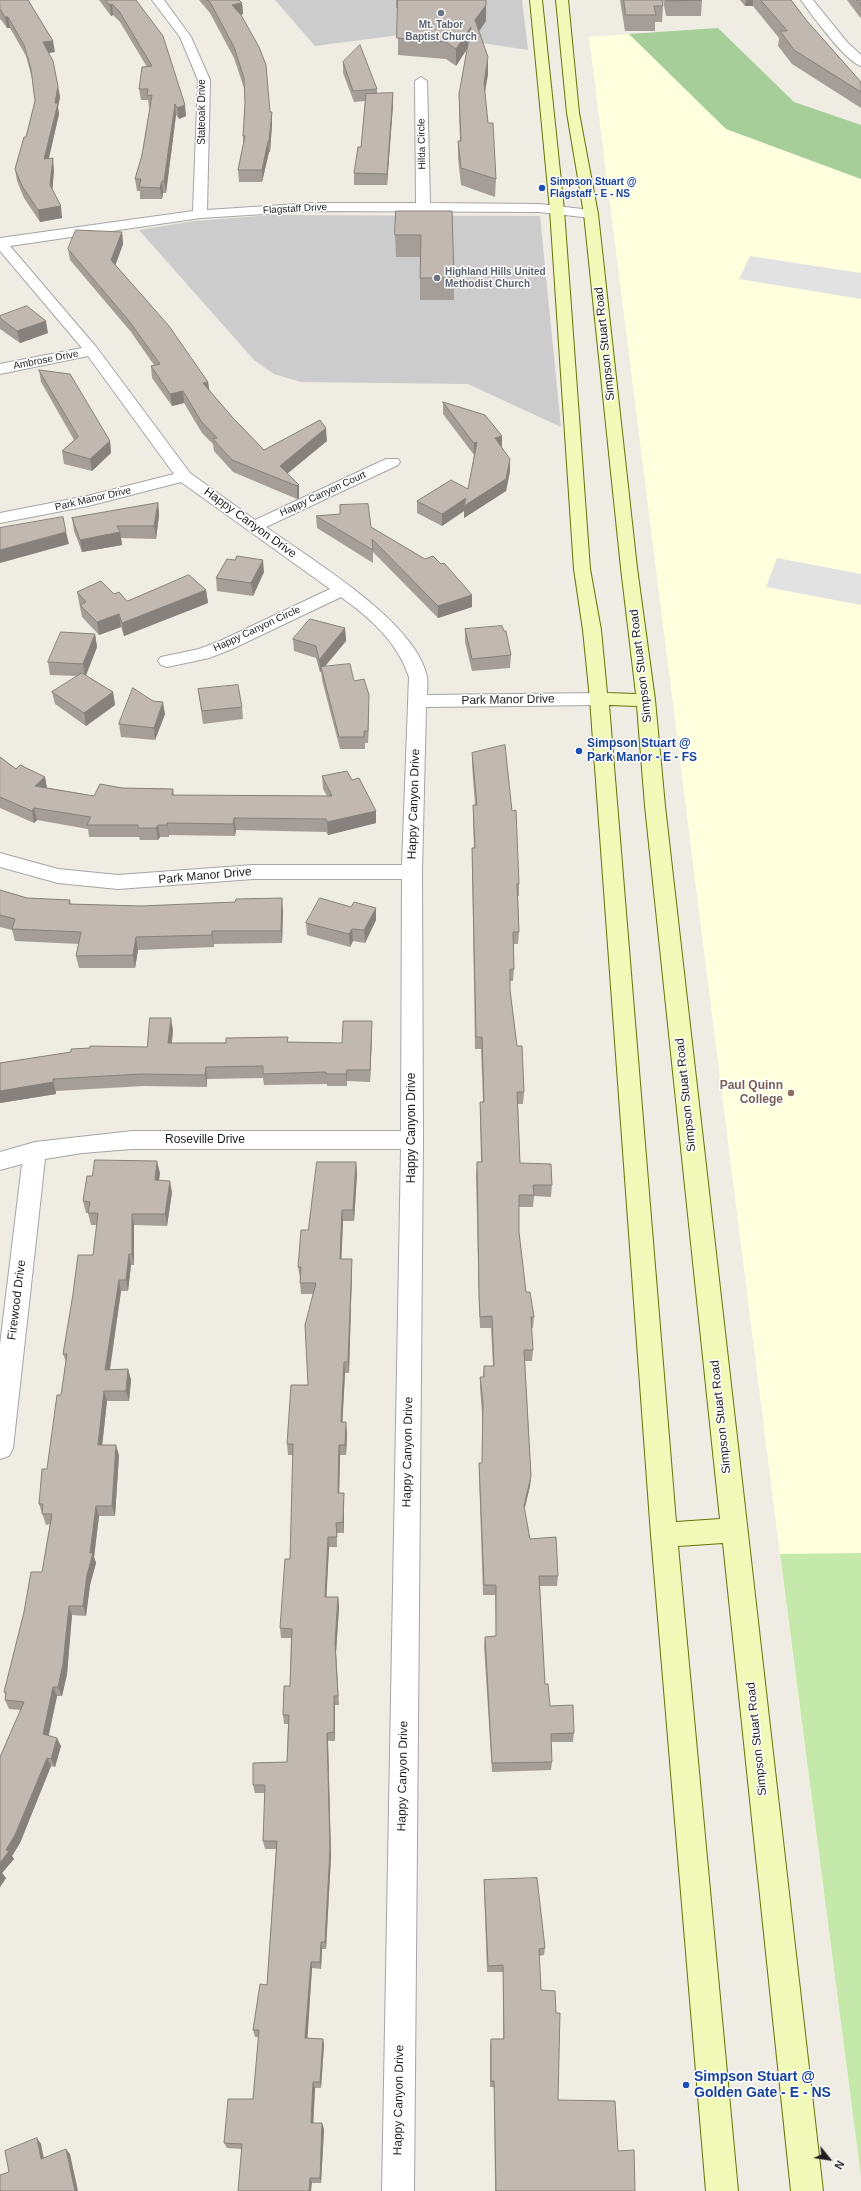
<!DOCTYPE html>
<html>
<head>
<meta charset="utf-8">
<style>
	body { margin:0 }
	#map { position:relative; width:861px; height:2191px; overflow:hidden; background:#efece4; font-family:Arial,sans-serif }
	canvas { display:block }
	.north { position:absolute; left:809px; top:2139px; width:40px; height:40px; -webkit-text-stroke:3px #fff; paint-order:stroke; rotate:120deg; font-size:11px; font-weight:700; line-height:16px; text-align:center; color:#1e1e1e }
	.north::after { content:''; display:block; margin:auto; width:14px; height:18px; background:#1e1e1e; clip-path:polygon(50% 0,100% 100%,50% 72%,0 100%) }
</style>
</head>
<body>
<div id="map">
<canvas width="861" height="2191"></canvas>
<div class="north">N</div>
</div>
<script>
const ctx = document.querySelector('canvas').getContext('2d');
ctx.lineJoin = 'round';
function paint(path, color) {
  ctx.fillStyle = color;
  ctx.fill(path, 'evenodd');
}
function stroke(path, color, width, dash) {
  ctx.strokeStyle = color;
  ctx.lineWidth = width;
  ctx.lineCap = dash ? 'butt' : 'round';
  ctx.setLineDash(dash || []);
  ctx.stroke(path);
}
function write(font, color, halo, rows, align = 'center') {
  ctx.font = font + ' Arial,sans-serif';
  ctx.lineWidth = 3;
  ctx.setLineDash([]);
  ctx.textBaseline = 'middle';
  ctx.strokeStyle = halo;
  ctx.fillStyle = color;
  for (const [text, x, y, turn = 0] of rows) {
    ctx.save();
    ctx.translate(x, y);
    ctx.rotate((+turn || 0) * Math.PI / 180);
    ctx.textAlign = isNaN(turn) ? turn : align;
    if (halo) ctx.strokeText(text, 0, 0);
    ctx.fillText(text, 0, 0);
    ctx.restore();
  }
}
paint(new Path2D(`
	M629 34 726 129 861 179V2177L786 1603 589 37Z`), '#fdffdd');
paint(new Path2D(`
	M275 0H522L528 50 415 33 315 46Z
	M272 215 540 216 561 427 468 384 301 382 274 374 254 360 139 230 194 221Z`), '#ccc');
paint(new Path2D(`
	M861 1553V2177L780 1554Z`), '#c5e9aa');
paint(new Path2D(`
	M718 28 794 102 861 125V179L726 129 629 34Z`), '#a5ce99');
paint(new Path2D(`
	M750 256 861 273V299L739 279Z
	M777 558 861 574V605L766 587Z`), '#e2e2e2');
const minor = new Path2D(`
	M152 0H164L191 37 210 80 207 210 313 203H416L415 81 421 77 427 81 430 203 539 204 591 210 598 214 591 218 539 212 313 211 200 218 10 246 97 348 190 473 255 520 386 459H398L400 462 398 465 266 527C310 559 417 622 427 677 428 682 427 689 427 695L599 693 605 695 608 699 605 703 599 705 426 707 422 872 423 1140 414 2191H382L401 1149H132L82 1153 45 1159 13 1448 9 1456 0 1459V1345L22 1164 0 1170V1152L35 1142 132 1131H401L402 879H253L118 889 58 883 0 867V853L58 869 118 875 253 865H402L409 677C397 641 370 618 341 597L232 649 209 658 167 667 161 665 158 661 161 657 199 649 220 641 330 589 181 482 88 506 0 523V513L87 496 174 474 88 356 0 374V364L82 348 0 251V238L193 211 198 80 180 37Z
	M801 0H813L847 42 861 55V66C846 62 811 14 801 0Z`);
const secondary = new Path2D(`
	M530 0H542L564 210 590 569 601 630 607 693 636 694 621 568 584 214 567 113 556 0H568L579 113 598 214 637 568 655 700 665 806 823 2191H791L723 1543 678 1546 738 2191H706L651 1535 590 699 583 630 574 569 550 210ZM609 705 637 706 645 806 720 1519 676 1522Z`);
stroke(minor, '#a5a5a5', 2);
stroke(secondary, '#617406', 2);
paint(minor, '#fff');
paint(secondary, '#f1f9b8');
paint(new Path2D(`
	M0 0 55 52 49 53 60 97 58 107 59 114 49 158 54 170 52 190 62 218 40 222 24 198 17 181 15 169 26 137 35 101 32 78 26 56 10 28H7L2 21 0 19Z
	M99 0H136L186 116 179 119 176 115 166 193H163L162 199H140V191H137L135 179 142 155 151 107H149L148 100H141L139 89 147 67 120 22 113 15 111 16Z
	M199 0H239L242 3 243 14 240 15 270 112H272V124L270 152H269L262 182H239L238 170 243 144V136L245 103 244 88 234 58 210 13Z
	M396 0H486V21L479 31 488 74 485 93 488 123 496 179 495 197 461 185 458 158V141H460L459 111V94L467 49 456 66 446 59 398 55V8H396Z
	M620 0H662L663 6 662 22H655V31H625Z
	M663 0H702L701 16H666Z
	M740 0H791L807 21 861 82V108L792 64 778 46 779 38 753 6H745Z
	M847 0H861V18L859 16Z
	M343 62 377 89V94L393 93V105L387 185H354V173L361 147 365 101 354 102 343 73Z
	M452 211 454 278V300H420V257H396L395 235Z
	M122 232 123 244 115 265 208 382 209 390 233 418 264 450 327 441 287 473 299 485V498L297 499 233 472 214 451 213 444 202 433 184 403 172 406 152 378 151 366 154 365 131 332 70 260 68 249Z
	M0 316 48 333 20 343 0 329Z
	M39 370 110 441 111 453 92 471 64 464 62 451 74 440 41 382Z
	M443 402 502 448 510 471 506 491 464 518V511L442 526 417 513V501L468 489 474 455 443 414Z
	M158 503 159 515 156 539 121 538 122 545 82 552 74 531 72 518Z
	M316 516 371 527 472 595V607L438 618 373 552V563L317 528Z
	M264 572 253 596 217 591 216 578Z
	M206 590 208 603 124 636 121 627 99 635 82 617 77 592 114 594 127 601Z
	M345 628 346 641 324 667 354 681 369 707 368 743H365V749H340L322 680 321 671 320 672 316 658 294 651 293 639Z
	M465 629 511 655 510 668 472 671 465 642Z
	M95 634 97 647 86 676 113 692 115 705 86 726 55 704 52 692 78 676 50 675 48 662Z
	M198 689 242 707 243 719 203 724Z
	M165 714 155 740 121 737 119 724Z
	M472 753 519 884V896H518L519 932 518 944H514V969L513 981H510V990L517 1046 524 1092 523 1104H518L520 1163 552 1185 551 1197 534 1196 533 1207H519V1232L526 1292 534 1317 533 1328H531L533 1350 532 1361H525L531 1476 530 1486 524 1509 530 1539 558 1576 557 1586H540L545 1684 550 1706 574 1733 573 1742H551L552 1762 551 1770 492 1772 484 1646 485 1637 496 1636 495 1595H483L479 1473V1463H482V1413L480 1388V1377H483L484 1366H493L491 1328H480L479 1306 476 1174 477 1162H481L480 1114V1102H483L481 1049H475L472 860V848H474L473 817V805H475L472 765Z
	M0 757 16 769 45 777 47 788 94 796 122 788 173 789 174 795 327 796 323 789 322 776 352 780 376 823 328 835 326 832 236 830 235 836 169 835V837H160L158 840H140L139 837H89L88 829 37 820 34 823 0 808Z
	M0 890 27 898 70 900 71 904 283 911 282 943 214 944V947L138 950 135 968H79L76 956 79 944 15 941 12 930 0 927Z
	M376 920 365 943 353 941 350 947 307 935 306 923Z
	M173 1030 172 1043 288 1042 342 1043 372 1033 370 1082 347 1081V1086H327V1084L264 1085 263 1078 207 1079V1087L144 1086 56 1091V1094L0 1103V1063L147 1047Z
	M356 1162 357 1174 354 1221H343L341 1259 352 1270 349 1373H345L342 1422 347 1433 346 1455H340L339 1493H344V1533H337V1547H329L326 1597H338L339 1607 336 1653 339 1705H335V1741H328L331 1856 326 1949H322L321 1969 312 1968 307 2038 323 2039 324 2045 321 2088H315L313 2123 324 2129 321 2183H312L241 2149 227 2148 224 2143 253 2099 259 2037H255L253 2030 267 1985 276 1849H265L263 1841 265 1793H255L253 1785 287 1762 288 1724H284L283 1715 290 1686 291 1638H281L280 1628 290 1559 293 1455H288L287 1444 308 1385 313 1294H301L300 1283V1278L298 1267 308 1230Z
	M160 1173 159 1181 172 1192 167 1226 134 1225V1265H131L128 1291H121L110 1370 128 1369 131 1380 129 1401H107L102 1445 119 1455 115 1516H99L94 1557 96 1563 90 1585 86 1616 72 1615 67 1674 62 1696H57L49 1735 61 1746 55 1767 51 1766 20 1843 12 1856 14 1859 2 1873 6 1878 0 1887V1757L21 1710 9 1709 5 1700 6 1696 4 1692 42 1572 50 1524 46 1525 39 1504 47 1469 61 1395 66 1362 63 1354 93 1255 97 1225H91L88 1213H86L83 1201Z
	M484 1880 545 1948 544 1955 539 1956 541 1990 558 2100 618 2151 635 2191H495L494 2087H490V2045L491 2039H503V1972H487L484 1888Z`), '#a59e98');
paint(new Path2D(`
	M746 0H753V6H745Z
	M242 3 243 14 233 16 232 5Z
	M112 4 113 15 111 16 110 5Z
	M486 5V21L475 37V20Z
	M5 17H8L10 28H7Z
	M471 27V43L456 66V49Z
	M53 41 55 52 45 53 43 42Z
	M488 57V74L483 101 484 83Z
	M58 86 60 97 58 107 59 114 46 170 44 159Z
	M393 93V105L387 185V174Z
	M175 104 176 115 166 193 164 181Z
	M185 105 186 116 179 119 177 108Z
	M272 112V124L270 152 269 141Z
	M268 141 269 152 262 182V170Z
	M53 158 54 170 52 196 50 185Z
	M162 181 163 193 162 199 160 188Z
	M61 206 62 218 40 222 38 210Z
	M122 232 123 244 113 272 111 260Z
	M46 321 48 333 20 343 17 331Z
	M208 382 210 394 203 383Z
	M183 391 184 403 172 406 170 394Z
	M326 428 327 441 281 479 280 466Z
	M502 436V449L495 438Z
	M110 441 111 453 92 471 90 459Z
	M477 442V454L474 455V443Z
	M510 459V471L506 491 464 518V511L442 526V514Z
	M299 485V498L297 499V486Z
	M158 503 159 515 156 539 154 526Z
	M66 532 69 544 0 563V550Z
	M120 532 122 545 82 552 80 540Z
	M263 560 264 572 253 596 251 583Z
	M206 590 208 603 124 636 122 623Z
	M472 595V607L438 618V606Z
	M119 614 121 627 99 635 97 622Z
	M345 628 346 641 322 670 321 667V671L320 672 319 660Z
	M95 634 97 647 85 677 83 664Z
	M113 692 115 705 86 726 84 713Z
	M369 695V707L368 743V731Z
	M163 702 165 714 155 740 154 728Z
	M45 777 47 790 35 786Z
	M34 808 37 820 34 823 32 811Z
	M376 811V823L328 835 327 822Z
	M234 818 236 830 235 836 233 824Z
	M167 823 169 835V837L167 825Z
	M158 825 160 837 158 840 156 828Z
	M282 898 283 911 282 943 281 931Z
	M376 908V920L365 943 364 930Z
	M352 929 353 941 350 947 349 934Z
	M212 931 214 944V947L212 935Z
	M136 937 138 950 135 968 133 955Z
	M171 1018 173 1030 170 1055 168 1043Z
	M372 1021V1033L370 1082V1070Z
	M206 1067 207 1079V1087L205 1075Z
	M347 1070V1086L346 1074Z
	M53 1079 56 1094 0 1103V1091Z
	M157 1161 160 1173 157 1192 155 1180Z
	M356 1162 357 1174 354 1221 353 1210Z
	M170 1181 172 1192 167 1226 165 1214Z
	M342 1210 343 1221 341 1270 340 1259Z
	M132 1214 134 1225V1265L132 1254Z
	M129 1254 131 1265 128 1291 126 1280Z
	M352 1259V1270L349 1373 348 1362Z
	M119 1280 121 1291 108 1381 105 1370Z
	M344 1362 345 1373 342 1432 341 1422Z
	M128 1369 131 1380 129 1401 126 1391Z
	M104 1391 107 1401 101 1456 98 1445Z
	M346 1422 347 1433 346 1455 345 1445Z
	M116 1445 119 1455 115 1516 112 1506Z
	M339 1445 340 1455 339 1504 338 1493Z
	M531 1476 530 1486 523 1516 524 1506Z
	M344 1493V1533L343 1522Z
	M96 1506 99 1516 94 1557 96 1563 90 1585 86 1616 83 1606Z
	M328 1537 329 1547 326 1607 325 1597Z
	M338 1597 339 1607 336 1653 339 1705 335 1643Z
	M69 1606 72 1615 67 1674 62 1696 58 1687Z
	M53 1687 57 1696 47 1742 43 1734Z
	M334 1696 335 1705V1741L334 1732Z
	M327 1733 328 1741 331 1856 326 1949 325 1942Z
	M57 1738 61 1746 55 1767 51 1759Z
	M47 1758 51 1766 20 1843 12 1856 14 1859 2 1873 6 1878 0 1887V1863Z
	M321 1942 322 1949 321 1969 320 1962Z
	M311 1962 312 1968 307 2045 305 2038Z
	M323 2039 324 2045 321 2088 320 2082Z
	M313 2082 315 2088 313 2129 311 2123Z
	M322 2123 324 2129 321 2183 320 2178Z
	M37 2138 41 2144 45 2164 41 2159Z
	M66 2149 70 2154 78 2191H75Z
	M310 2178 312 2183 311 2191H309Z`), '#86817c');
const building = new Path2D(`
	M0 0H28L53 41 43 42 53 61 58 86 55 103H58L44 159 53 158 50 185 61 206 38 210 22 186 15 169 24 137H26L35 101 31 69 24 45 8 17H5L0 9Z
	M106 0H136L163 36 185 105 177 108 175 104 164 181H162L160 188 139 187 141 179H135L142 155 152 95 147 96 148 89H139L142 67 152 66 119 11 112 4 110 5Z
	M207 0H239L242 3 232 5 241 15 259 47 266 65 270 112H272L269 141H268L262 170H238L245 136H243L245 103 244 78 234 47 210 2Z
	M398 0H486V5L475 20 488 57 484 83 488 123H493L496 179 461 168 458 141H461L459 94 471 27 456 49 446 42 397 38Z
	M624 0H662L663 6H654L656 15H626Z
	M667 0H702L667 1Z
	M761 0H791L807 21 861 82V92L794 50 780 31H787Z
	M857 0H861V6V5Z
	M360 45 377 89 353 91 343 62Z
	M393 93 387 174 354 173 358 147H361L366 94Z
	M396 211H452L454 278H420L421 235H395Z
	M76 230 122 232 111 260 169 326 208 382 203 383 233 418 264 450 320 420 326 428 280 466 299 485 297 486 232 460 213 439 217 438 201 421 183 391 170 394 151 366 160 364 129 321 68 249Z
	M27 306 46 321 17 331 0 318V316Z
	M39 370 70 374 110 441 90 459 62 451 78 437Z
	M443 402 485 415 502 436 495 438 510 459 506 479 464 506 466 498 442 514 417 501 451 480 468 489 477 442 474 443Z
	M158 503 154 526H117L120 532 80 540 72 518Z
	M368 504 371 527 425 559 433 556 441 564 444 563 472 595 438 606 372 539 373 550 316 516 340 514V505Z
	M63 517 66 532 0 550V528Z
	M237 556 263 560 251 583 216 578 227 559 235 560Z
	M189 575 206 590 122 623 119 614 97 622 80 605 86 602 77 592 101 581 114 594 119 592 127 601Z
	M310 619 345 628 319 660 316 646 293 639Z
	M502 626 504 631H506L511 655 472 659 465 629Z
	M61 632 95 634 83 664 48 662Z
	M350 664 354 681 364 679 369 695 368 731H364V737H339L321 667Z
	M82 673 113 692 84 713 52 692Z
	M238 685 242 707 202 711 198 689Z
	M133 688 153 701 163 702 154 728 119 724Z
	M505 745 512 811 516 810 519 884H517L519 932H513L514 969H510V990L517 1046H522L524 1092H517L520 1163 551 1164 552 1185H533L534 1195H519V1232L526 1292H530L534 1317H531L533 1350H524L531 1476 524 1506 530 1539 556 1537 558 1576H539L545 1684H548L550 1706 573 1705 574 1733 551 1734 552 1762 492 1763 485 1637 496 1636V1585H484L479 1463H482L483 1402 480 1377H484V1366H494L492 1316 480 1317 479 1295 477 1162H482L480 1102H484L482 1037H476L472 848H475L473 805H477L472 753Z
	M0 757 16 769 20 765 45 777 35 786 94 796 100 784 122 788 173 789 172 795 332 796 322 776 347 771 352 780 359 778 376 811 327 822 326 819 234 818 233 824 167 823V825H158L156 828H138V825H87L91 817 34 808 32 811 0 797Z
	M0 890 27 898 70 900 69 904 141 906 235 902 236 899 282 898 281 931H212V935L136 937 133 955 76 956 81 932 12 929 15 919 0 915Z
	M320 898 351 907 354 902 376 908 364 930 352 929 349 934 306 923Z
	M150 1018H171L168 1043H226V1038L288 1037 287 1042 342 1043 343 1021H372L370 1070H347L346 1074H326V1072L263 1074V1066L206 1067 205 1075 141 1074 53 1079V1082L0 1091V1063L71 1052V1049L90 1048V1046L147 1047Z
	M95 1160 157 1161 155 1180 170 1181 165 1214H132V1254H129L126 1280H119L105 1370 128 1369 126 1391H104L98 1445H116L112 1506H96L90 1553H93L87 1575 83 1606H69L63 1664 58 1687H53L43 1734 57 1738 51 1759 47 1758 15 1835 6 1850 9 1851 0 1863V1757L24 1702 5 1700 6 1692H4L24 1612 31 1572H42L52 1514H42L43 1504H39L42 1469H47L57 1395H61L67 1354H63L73 1294 78 1255H93L98 1213H88L90 1202 83 1201 87 1176H92Z
	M317 1162H356L353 1210H342L340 1259H352L348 1362H344L341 1422H346L345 1445H339L338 1493H344L343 1522 336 1523 337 1537H328L325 1597H338L335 1643 338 1696H334V1732L327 1733 330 1849 325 1942H321L320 1962H311L305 2038 323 2039 320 2082H313L311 2123H322L320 2178H310L309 2191H238L242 2144 224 2143 228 2099H253L259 2030H253L260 1984 267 1985 277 1841H263L265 1785H253V1763L287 1762 289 1715H283L284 1686H290L292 1629 280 1628 285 1559H290L293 1444H287L291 1385H308L305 1325 316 1283H300L301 1267H298L301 1230H308Z
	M537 1878 545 1948 539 1949 541 1990 555 1991 556 2013H560L558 2100 615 2101 618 2151 634 2150 635 2191H496L494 2081H491V2039H504L503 1965 488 1966 484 1880Z
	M37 2138 41 2159 66 2149 75 2191H0V2175L9 2172 5 2151Z`);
paint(building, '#c0b8b1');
stroke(building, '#86817c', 1);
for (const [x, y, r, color] of [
	[441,13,4,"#6b7280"],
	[542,188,4,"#1a4fb4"],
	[437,278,4,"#6b7280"],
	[579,751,4,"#1a4fb4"],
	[791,1093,4,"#8d6e63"],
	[686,2085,4,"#1a4fb4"]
]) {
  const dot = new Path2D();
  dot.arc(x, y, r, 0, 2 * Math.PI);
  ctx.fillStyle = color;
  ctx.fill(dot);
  stroke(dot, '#fff', 1.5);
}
write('bold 10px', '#5b616d', '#fff', [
	["Mt. Tabor",441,25],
	["Baptist Church",441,37],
	["Highland Hills United",445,272,"left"],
	["Methodist Church",445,284,"left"]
]);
write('10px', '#1e1e1e', '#fff', [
	["Stateoak Drive",202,112,-90],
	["Hilda Circle",422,144,-91],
	["Flagstaff Drive",295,209,-3],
	["Ambrose Drive",46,360,-11],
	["Happy Canyon Court",323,494,-25],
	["Park Manor Drive",93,499,-13],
	["Happy Canyon Circle",257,629,-25]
]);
write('bold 10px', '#164399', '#fff', [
	["Simpson Stuart @",550,182],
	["Flagstaff - E - NS",550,194]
], 'left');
write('12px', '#1e1e1e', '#fff', [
	["Simpson Stuart Road",605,344,-96],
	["Happy Canyon Drive",250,523,36],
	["Simpson Stuart Road",641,666,-97],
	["Park Manor Drive",508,700,-1],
	["Happy Canyon Drive",414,804,-88],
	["Park Manor Drive",205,876,-5],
	["Simpson Stuart Road",686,1095,-96],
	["Happy Canyon Drive",412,1128,-90],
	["Roseville Drive",205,1140],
	["Firewood Drive",17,1300,-83],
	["Simpson Stuart Road",721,1417,-96],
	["Happy Canyon Drive",408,1452,-89],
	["Simpson Stuart Road",757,1739,-96],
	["Happy Canyon Drive",403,1776,-89],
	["Happy Canyon Drive",399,2100,-89]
]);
write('bold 12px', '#164399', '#fff', [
	["Simpson Stuart @",587,744],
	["Park Manor - E - FS",587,758]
], 'left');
write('bold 12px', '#785e54', '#fff', [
	["Paul Quinn",783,1086],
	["College",783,1100]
], 'right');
write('bold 14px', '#164399', '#fff', [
	["Simpson Stuart @",694,2077],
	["Golden Gate - E - NS",694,2093]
], 'left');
</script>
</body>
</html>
